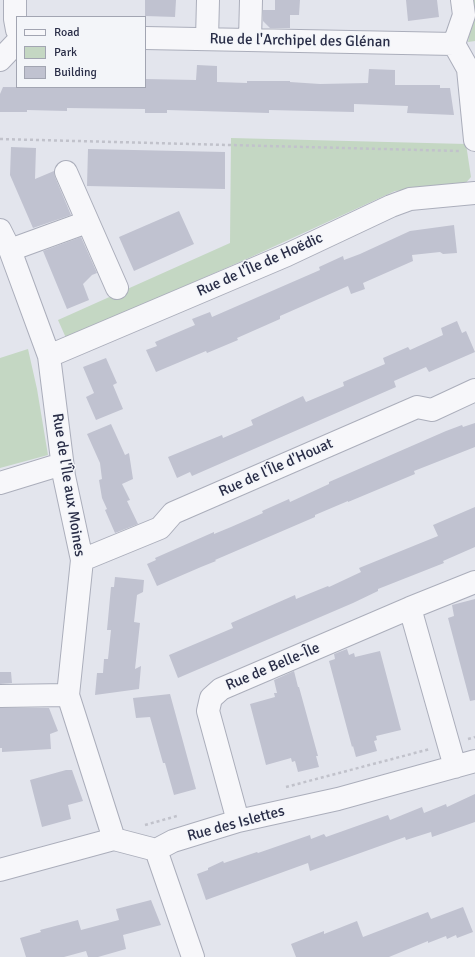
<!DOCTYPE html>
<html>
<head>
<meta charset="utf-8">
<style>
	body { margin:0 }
	#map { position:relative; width:475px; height:957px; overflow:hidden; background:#e3e5ed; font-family:Signika,sans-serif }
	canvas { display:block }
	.legend { position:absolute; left:16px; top:16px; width:130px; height:72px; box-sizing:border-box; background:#f3f5f9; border:1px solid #a2a5b2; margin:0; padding:5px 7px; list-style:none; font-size:12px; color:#292d47 }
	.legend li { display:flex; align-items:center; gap:8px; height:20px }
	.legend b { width:20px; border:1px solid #a2a5b2 }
</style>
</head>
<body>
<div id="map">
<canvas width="475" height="957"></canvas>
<ul class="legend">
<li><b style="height:5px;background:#f7f7fa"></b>Road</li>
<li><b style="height:11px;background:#c4d7c3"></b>Park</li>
<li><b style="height:11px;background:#c0c2d0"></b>Building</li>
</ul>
</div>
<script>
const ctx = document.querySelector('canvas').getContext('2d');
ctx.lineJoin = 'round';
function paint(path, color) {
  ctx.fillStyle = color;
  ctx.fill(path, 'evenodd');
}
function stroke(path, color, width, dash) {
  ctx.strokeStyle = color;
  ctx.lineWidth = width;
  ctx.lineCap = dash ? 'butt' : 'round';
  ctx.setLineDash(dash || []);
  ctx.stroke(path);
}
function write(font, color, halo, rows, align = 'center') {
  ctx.font = font + ' Signika,sans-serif';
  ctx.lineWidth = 3;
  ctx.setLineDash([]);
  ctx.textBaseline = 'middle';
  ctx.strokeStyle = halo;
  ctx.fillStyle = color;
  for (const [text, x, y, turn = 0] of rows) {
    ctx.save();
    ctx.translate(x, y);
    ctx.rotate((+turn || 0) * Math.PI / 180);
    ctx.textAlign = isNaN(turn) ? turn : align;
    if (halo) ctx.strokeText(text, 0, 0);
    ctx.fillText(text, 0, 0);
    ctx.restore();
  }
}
paint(new Path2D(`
	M471 0H475V41L468 42 473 16Z
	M231 138 466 144 471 177 464 185 395 191 251 257 66 338 58 320 230 243Z
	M28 349 37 389 48 455 0 468V358Z`), '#c4d7c3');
paint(new Path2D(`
	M145 0H176L175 17 145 16Z
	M275 0H300L299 15H290V28H270L263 21V10H275Z
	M406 0H437L439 17 408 21Z
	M197 65 217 66V82L247 83V81H290V82L320 84 368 83 369 69 395 70V85H440V88H450L454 115 407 113 408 106 354 104V112L269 110V113L167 110V113H145V109L67 108V111L27 110V112H0V94L3 87H145V79L196 80Z
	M11 147 36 148 35 179 54 171 55 177 71 215 33 228 10 175Z
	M88 149 225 152V189L87 186Z
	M179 211 194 244 134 271 119 237Z
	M454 225 457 253 443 254 440 252 412 255 413 261 363 283 365 289 351 294 348 286 280 316V319L237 338 238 340 207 353 206 351 156 372 146 350 157 346 155 342 195 325 192 319 210 312 212 317 320 270 319 267 343 256 344 260 360 254 410 231Z
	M81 237 97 273 92 275 83 284 89 300 67 309 43 251Z
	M457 321 462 333 466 331 475 352 429 372 426 367 394 381 396 387 192 476 190 472 177 478 168 457 222 435 223 438 253 425 251 420 303 396 306 402 344 386 343 382 385 364 383 358 408 347 410 350 443 335 441 328Z
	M106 358 117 383 113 385 123 409 96 420 86 397 94 393 83 367Z
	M475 423V447L414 471 415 474 348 502V501L315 515V517L215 560 216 561 201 567 157 586 147 564 156 560 155 558 214 532V534L231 527 263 513 262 511 289 499 290 502 329 484V482L446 431 462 425 463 427Z
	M111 424 125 455 129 453 133 479 122 484 130 500 127 501 138 524 115 533 105 510 107 509 102 498 99 480 102 479 100 463 87 434Z
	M475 507V547L443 561 444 563 378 589V591L353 603 178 678 169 655 233 628 231 623 295 595 296 599 328 586 329 587 361 572 359 568 438 536 433 525Z
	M115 577 144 580 143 592 137 595 134 622 140 623 135 669 141 666 139 689 95 695 97 673H103L104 659H108L111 630H107L111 587H114Z
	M475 599V700L470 701 448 618 454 616 452 605Z
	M347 649 349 655 354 653 355 657 380 651 401 730 376 736 377 740 374 741 377 751 356 757 353 746 352 747 329 661 335 659 334 654Z
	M294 671 298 687H299L318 756H316L319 767 298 772 295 761 292 762 291 758 266 765 250 704 275 697 274 693H277L274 680Z
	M0 672H11L12 683 0 684Z
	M170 694 196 789 174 795 165 763H163L150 717 136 718 133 698Z
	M0 708H49L58 731 50 734 51 749 2 752V748H0Z
	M66 770H72L83 801 68 805 71 819 42 827 30 780Z
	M475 794V822L432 837 431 832 406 840 405 837 310 871 308 863 206 900 197 874 208 870V868L223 861 224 863 257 852 258 853 310 835 311 839 324 834 326 837 388 815 390 820 422 807 424 813 446 804 447 807Z
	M151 900 161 925 123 935 126 949 98 957H88L86 951 64 957H26L20 938 41 932 40 930 78 920 81 930 119 920 116 909Z
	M463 907 473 932 457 938 456 935 447 939 446 936 428 943V941L389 957H296L291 944 324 931V934L357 921 363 937 428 912 431 919Z`), '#c0c2d0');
const minor = new Path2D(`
	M15 0V19L17 30
	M145 38 454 44
	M207 39 208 0
	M250 40 251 0
	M454 44 468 69 475 140
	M454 44 464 15 462 0
	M0 60 17 42
	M66 172 117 288
	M0 230 10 250 49 356 64 476 82 560 68 695 114 839
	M10 250 87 222
	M49 356 287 255 391 206 410 199 475 193
	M0 483 62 464
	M82 560 160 528 173 513 417 407 432 410 475 390
	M410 608 475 582
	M0 696 68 695
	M238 821 208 711 211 698 221 689 410 608 455 767
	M156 850 193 957
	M0 870 114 839 156 850 173 841 238 821 338 799 475 761`);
stroke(minor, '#abaebb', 24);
stroke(new Path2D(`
	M0 139 459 151
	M468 739 475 737
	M286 787 430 749
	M145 825 177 816`), '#c1c2cb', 2.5, [3, 3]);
stroke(minor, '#f7f7fa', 22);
write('15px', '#292d47', '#f3f5f9', [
	["Rue de l'Archipel des Glénan",300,41,1],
	["Rue de l'Île de Hoëdic",260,265,-24],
	["Rue de l'Île d'Houat",276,468,-24],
	["Rue de l'Île aux Moines",68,485,81],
	["Rue de Belle-Île",273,667,-23],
	["Rue des Islettes",236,824,-15]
]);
</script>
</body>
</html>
